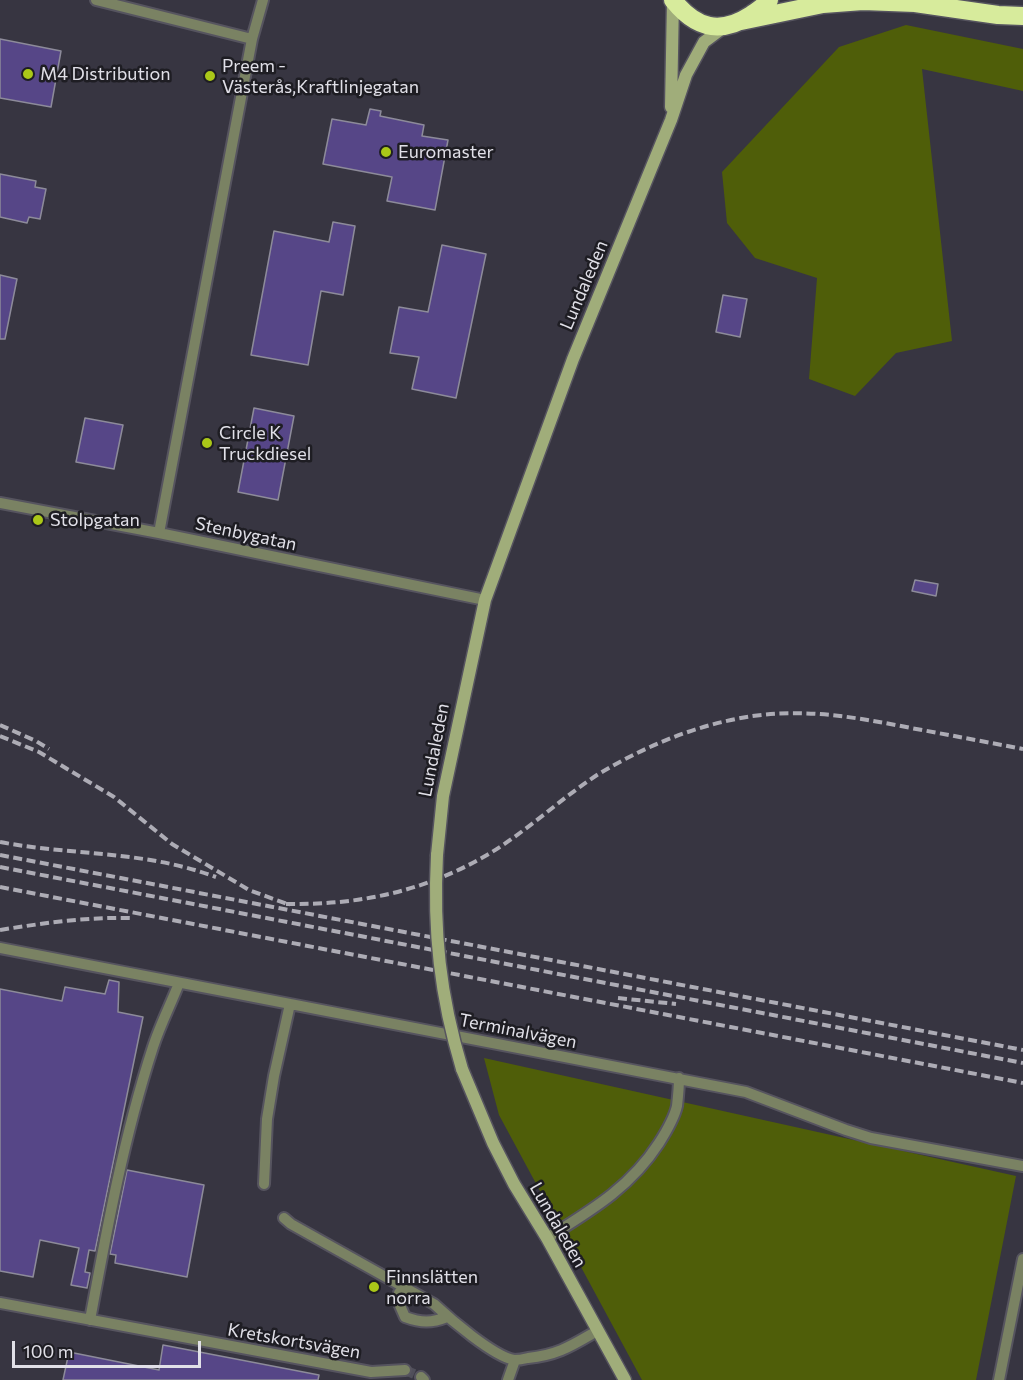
<!DOCTYPE html>
<html>
<head>
<meta charset="utf-8">
<style>
	body { margin:0 }
	#map { position:relative; width:1023px; height:1380px; overflow:hidden; background:#373541; font-family:Commissioner,sans-serif }
	canvas { display:block }
	.scale { position:absolute; left:12px; top:1341px; width:189px; height:27px; box-sizing:border-box; border:3px solid #e1e0e8; border-top:0; padding-left:8px; font-size:18px; line-height:21px; white-space:nowrap; color:#e1e0e8; -webkit-text-stroke:4px #1e1d23; paint-order:stroke }
</style>
</head>
<body>
<div id="map">
<canvas width="1023" height="1380"></canvas>
<div class="scale">100 m</div>
</div>
<script>
const ctx = document.querySelector('canvas').getContext('2d');
ctx.lineJoin = 'round';
function paint(path, color) {
  ctx.fillStyle = color;
  ctx.fill(path, 'evenodd');
}
function stroke(path, color, width, dash) {
  ctx.strokeStyle = color;
  ctx.lineWidth = width;
  ctx.lineCap = dash ? 'butt' : 'round';
  ctx.setLineDash(dash || []);
  ctx.stroke(path);
}
function write(font, color, halo, rows, align = 'center') {
  ctx.font = font + ' Commissioner,sans-serif';
  ctx.lineWidth = 5;
  ctx.setLineDash([]);
  ctx.textBaseline = 'middle';
  ctx.strokeStyle = halo;
  ctx.fillStyle = color;
  for (const [text, x, y, turn = 0] of rows) {
    ctx.save();
    ctx.translate(x, y);
    ctx.rotate((+turn || 0) * Math.PI / 180);
    ctx.textAlign = isNaN(turn) ? turn : align;
    if (halo) ctx.strokeText(text, 0, 0);
    ctx.fillText(text, 0, 0);
    ctx.restore();
  }
}
paint(new Path2D(`
	M906 25 1023 49V91L922 69 952 341 896 353 855 396 809 379 817 278 755 258 727 223 722 172 839 47Z
	M484 1058 1016 1176 976 1380H642L499 1115Z`), '#4f5e09');
const building = new Path2D(`
	M0 39 61 51 51 107 0 98Z
	M370 109 381 111 380 116 424 125 422 136 448 140 435 210 387 201 392 177 323 164 332 119 366 125Z
	M0 174 36 181 35 187 46 189 40 219 29 217 27 223 0 217Z
	M333 222 355 226 343 295 321 291 308 365 251 355 274 231 329 242Z
	M442 245 486 254 456 398 412 389 419 357 390 353 399 307 428 312Z
	M0 275 17 279 5 339H0Z
	M723 295 747 299 740 337 716 332Z
	M254 408 294 416 278 500 238 492Z
	M85 418 123 425 114 469 76 462Z
	M915 580 938 584 936 596 912 591Z
	M109 980 119 982 118 1012 143 1017 95 1251 89 1250 85 1272 90 1273 87 1288 71 1285 79 1248 40 1240 33 1277 0 1271V989L62 1001 65 987 105 994Z
	M127 1170 204 1185 187 1277 115 1263 116 1255 110 1254Z
	M163 1345 319 1375 318 1380H63L69 1352 159 1370Z`);
paint(building, '#564687');
stroke(building, '#8d8b9a', 1.5);
stroke(new Path2D(`
	M405 1370 421 1377`), '#504f5a', 10, [10, 5]);
const street = new Path2D(`
	M96 0 252 39
	M0 503 159 533 485 600
	M159 533 252 39 263 0
	M0 948 746 1092 846 1130 871 1138 1023 1166
	M264 1184 267 1119 274 1076 290 1004
	M284 1218 291 1224 434 1304C450 1319 493 1356 514 1360 518 1360 524 1359 528 1358 558 1355 571 1346 597 1331
	M547 1238C590 1211 630 1188 659 1143 666 1132 674 1119 677 1106 678 1097 679 1087 679 1078
	M409 1290 399 1293 398 1301 405 1317C421 1323 432 1323 447 1317
	M0 1303 371 1372 405 1370
	M90 1320C107 1228 124 1136 153 1047 160 1025 171 1004 179 983
	M421 1377 424 1380
	M508 1380 515 1360
	M999 1380 1023 1259`);
const secondary = new Path2D(`
	M671 107 673 0
	M437 855 443 796 485 600 573 359 671 120 686 75 704 42 724 27
	M462 1069 493 1143 514 1184 547 1238 625 1380`);
const highway = new Path2D(`
	M673 0C696 29 720 35 751 15 758 10 764 7 769 0
	M741 21 823 4 863 1 915 3 998 15 1023 16`);
stroke(street, '#56545f', 14);
stroke(secondary, '#56545f', 15);
stroke(highway, '#56545f', 21);
stroke(street, '#7a8263', 10);
stroke(secondary, '#a0ad7a', 12);
stroke(highway, '#d7eb9c', 18);
stroke(new Path2D(`
	M0 725 36 741 49 749
	M0 736 39 752 114 797 172 844 249 890 290 905
	M0 842C74 856 143 850 216 877
	M0 855 1023 1050
	M0 867 1023 1063
	M0 887 1023 1083
	M286 904C359 905 423 892 487 855 526 832 559 800 597 775 638 750 684 730 731 720 794 706 850 716 911 728 949 735 986 742 1023 749
	M0 930C44 923 86 917 130 918
	M618 998 676 1004`), '#adacb5', 4, [9, 4.5]);
const secondaryBridge = new Path2D(`
	M437 855C433 931 440 996 462 1069`);
stroke(secondaryBridge, '#56545f', 15, []);
stroke(secondaryBridge, '#a0ad7a', 12);
for (const [x, y, r, color] of [
	[28,74,6,"#aac718"],
	[210,76,6,"#aac718"],
	[386,152,6,"#aac718"],
	[207,443,6,"#aac718"],
	[38,520,6,"#aac718"],
	[374,1287,6,"#aac718"]
]) {
  const dot = new Path2D();
  dot.arc(x, y, r, 0, 2 * Math.PI);
  ctx.fillStyle = color;
  ctx.fill(dot);
  stroke(dot, '#1e1d23', 2);
}
write('18px', '#e1e0e8', '#1e1d23', [
	["Preem -",222,66],
	["Västerås,Kraftlinjegatan",222,87],
	["M4 Distribution",40,74],
	["Euromaster",398,152],
	["Circle K",219,433],
	["Truckdiesel",219,454],
	["Stolpgatan",50,520],
	["Finnslätten",386,1277],
	["norra",386,1298]
], 'left');
write('18px', '#e1e0e8', '#1e1d23', [
	["Lundaleden",584,285,-67],
	["Stenbygatan",246,534,12],
	["Lundaleden",434,750,-79],
	["Terminalvägen",518,1031,11],
	["Lundaleden",558,1225,60],
	["Kretskortsvägen",294,1341,10]
]);
</script>
</body>
</html>
